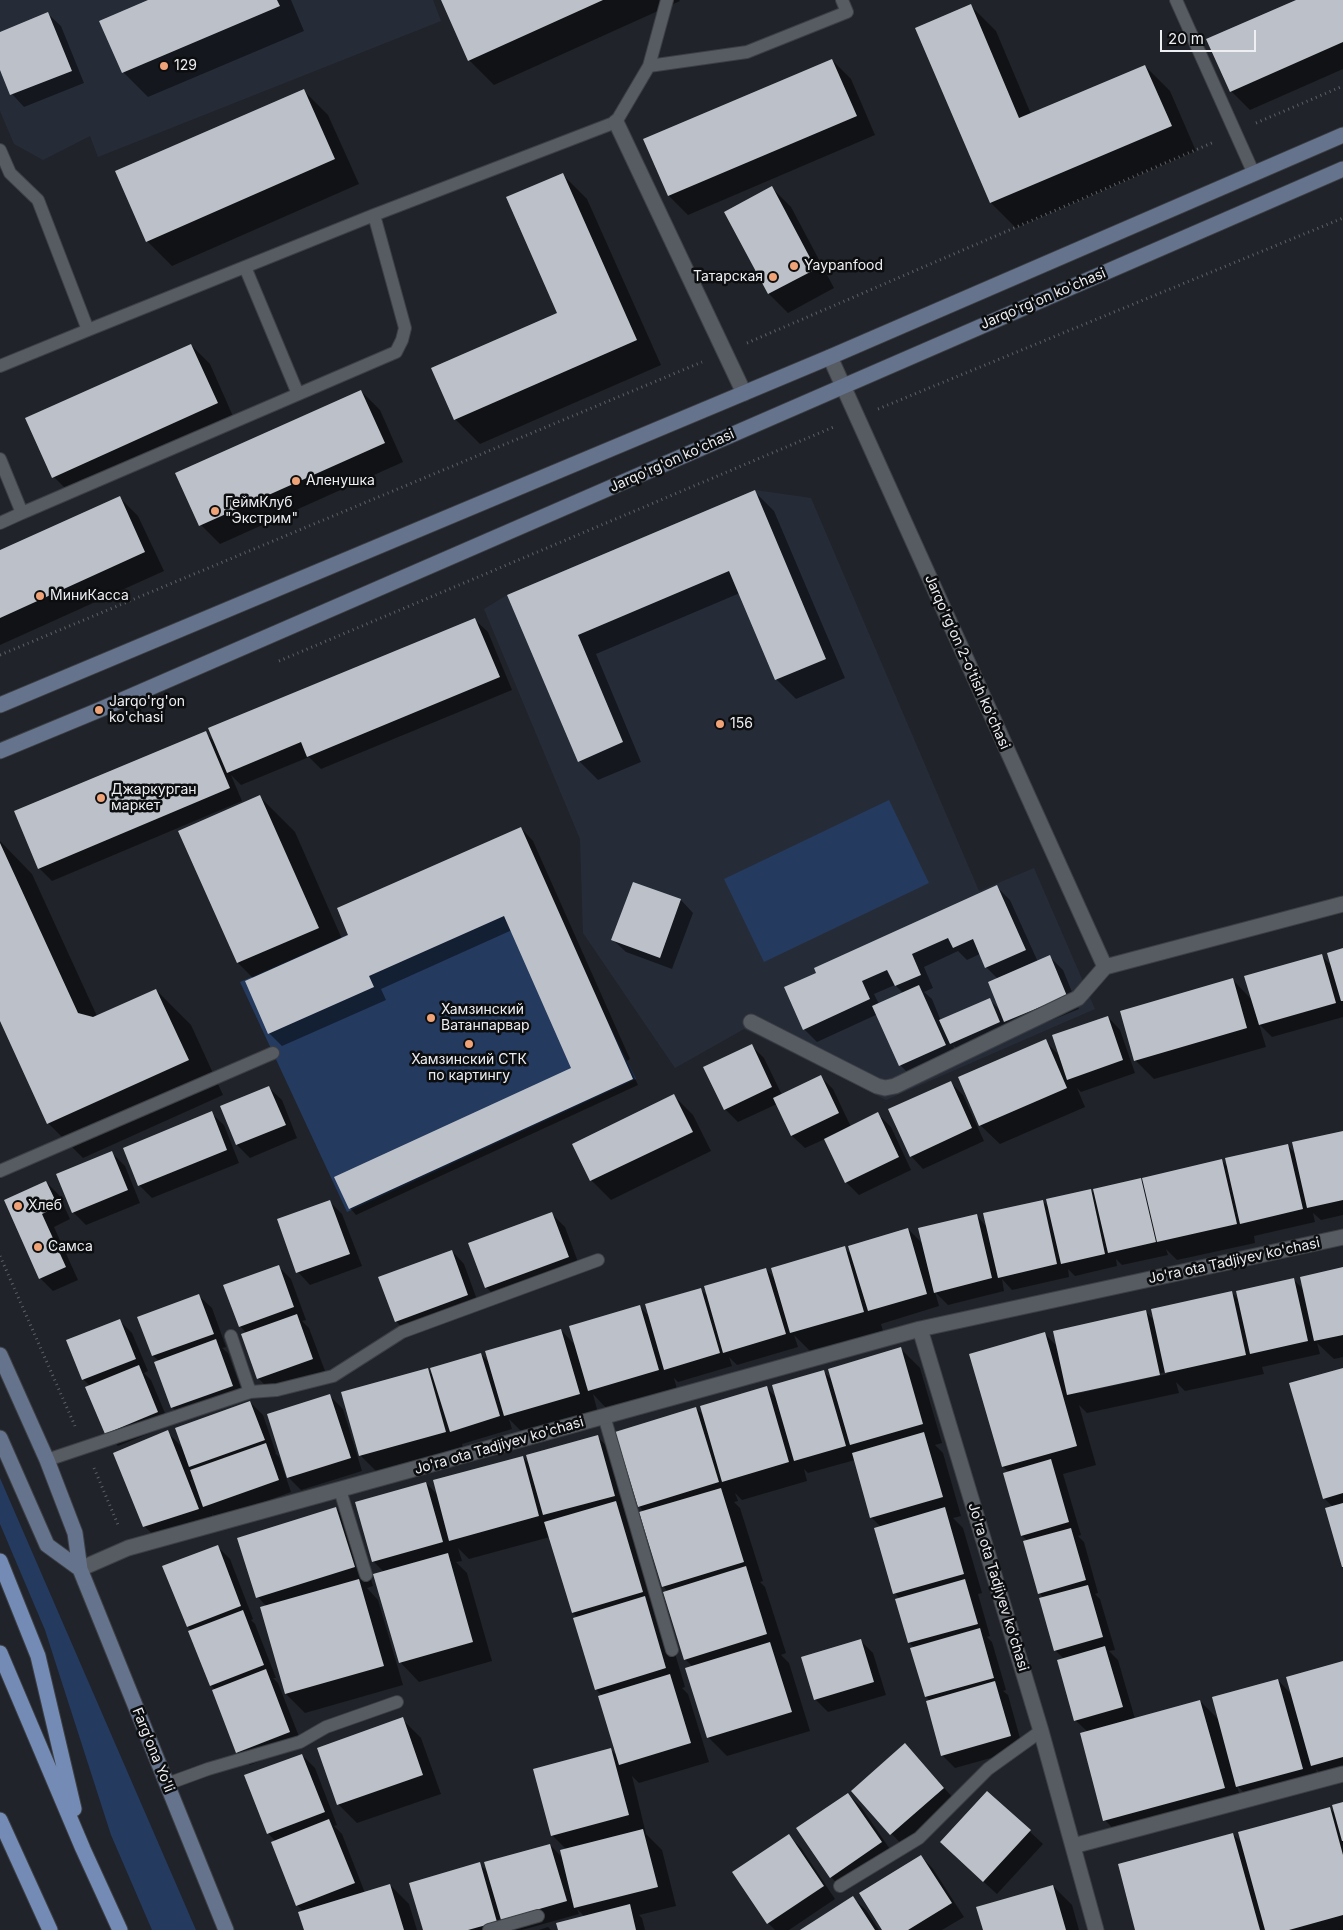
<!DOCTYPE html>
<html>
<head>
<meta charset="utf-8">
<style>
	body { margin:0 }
	#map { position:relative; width:1343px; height:1930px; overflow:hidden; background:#202329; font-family:Inter,sans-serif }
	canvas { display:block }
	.scale { position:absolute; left:1160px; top:30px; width:96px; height:22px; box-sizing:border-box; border:2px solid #edeff3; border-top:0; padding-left:6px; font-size:15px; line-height:18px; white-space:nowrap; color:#edeff3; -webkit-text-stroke:4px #0b0d0f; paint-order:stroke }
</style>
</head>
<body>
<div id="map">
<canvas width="1343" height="1930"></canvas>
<div class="scale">20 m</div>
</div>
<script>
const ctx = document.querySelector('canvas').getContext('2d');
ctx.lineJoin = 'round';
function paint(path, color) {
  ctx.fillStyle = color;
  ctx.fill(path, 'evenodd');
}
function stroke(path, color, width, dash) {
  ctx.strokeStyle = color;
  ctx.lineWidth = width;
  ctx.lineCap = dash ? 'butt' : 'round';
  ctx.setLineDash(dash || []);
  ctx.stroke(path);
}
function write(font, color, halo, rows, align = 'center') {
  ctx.font = font + ' Inter,sans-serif';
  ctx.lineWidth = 5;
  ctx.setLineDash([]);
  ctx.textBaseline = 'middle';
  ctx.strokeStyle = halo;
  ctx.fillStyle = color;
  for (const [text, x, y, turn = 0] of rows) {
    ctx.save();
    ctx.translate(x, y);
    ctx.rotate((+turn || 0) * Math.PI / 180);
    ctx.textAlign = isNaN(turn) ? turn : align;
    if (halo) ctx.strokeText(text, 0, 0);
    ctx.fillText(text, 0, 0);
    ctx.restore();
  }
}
paint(new Path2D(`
	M0 0H433L441 21 98 157 90 136 43 160 14 144 0 111Z
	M755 490 811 498 979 891 1034 868 1095 1009 886 1100 744 1029 675 1068 583 933 580 839 484 609 507 595Z`), '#262c37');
paint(new Path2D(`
	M889 800 929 883 764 962 724 879Z
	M516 836 636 1079 347 1212 240 982 349 934Z
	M0 1478 196 1930H152L111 1835 45 1630 0 1524Z`), '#253a5f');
paint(new Path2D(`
	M151 0H291L304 31 148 97 123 72Z
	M442 0H679L680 1 494 85 469 60Z
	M1299 0H1343V69L1250 110 1231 91Z
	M971 6 996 31 1031 114 1145 66 1170 91 1196 151 1016 228 991 203Z
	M48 14 61 26 84 83 24 107 12 94 0 67V33Z
	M832 60 851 79 875 135 688 215 669 196 645 139Z
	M303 90 328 115 359 184 172 266 147 241Z
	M562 174 587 199 661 365 480 444 455 419 559 314Z
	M772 188 791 207 834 288 788 313 769 294Z
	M191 345 210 364 236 423 73 496 54 477Z
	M361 391 380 410 403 462 220 544 201 525 177 473Z
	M755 492 774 511 845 678 796 699 777 680 740 593 596 654 641 762 598 780 579 761 509 595Z
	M119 497 138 516 164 571 0 645V551Z
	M475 620 488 632 512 690 321 769 309 757 241 785 231 775 242 801 52 881 39 868 205 733 216 743Z
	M260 797 295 832 342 939 521 828 533 841 630 1059 627 1061 638 1085 356 1215 350 1208 573 1068 512 930 381 989 386 1000 282 1046 269 1033 253 978 238 963 180 832Z
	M0 841 32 874 97 1016 156 990 191 1025 223 1095 83 1158 48 1123 0 1018Z
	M634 883 681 900 693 913 672 969 626 952 613 940Z
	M997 887 1010 900 1038 962 1050 957 1063 970 1079 1009 1018 1034 1007 1023 1012 1035 964 1056 953 1045 958 1058 913 1078 901 1066 878 1014 817 1042 804 1029 818 973ZM958 951 967 960 980 954 986 967 998 979 1001 1011 990 1000 941 1021 932 999 924 992 933 988 924 967ZM895 985 903 993 879 1004 874 994Z
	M1343 949V1017L1272 1037 1259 1024 1266 1047 1154 1079 1135 1060 1233 980 1252 1000 1322 956 1332 966Z
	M1108 1017 1120 1030 1135 1073 1081 1092 1077 1088 1085 1107 1000 1144 980 1125 1045 1041 1060 1056Z
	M751 1045 764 1058 782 1095 820 1076 833 1089 851 1127 878 1114 891 1127 911 1170 859 1195 846 1182 825 1139 805 1148 792 1136 777 1104 738 1122 725 1109Z
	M950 1082 963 1095 984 1141 923 1169 911 1156Z
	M269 1088 282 1100 297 1138 250 1158 237 1145 221 1107Z
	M674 1096 693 1115 711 1151 611 1200 592 1181 574 1144Z
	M211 1113 224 1125 239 1163 152 1198 139 1185Z
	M1343 1132V1215L1321 1220 1313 1213 1315 1222 1254 1236 1255 1243 1177 1260 1166 1249 1168 1255 1122 1265 1116 1259 1117 1266 1075 1276 1068 1269 1069 1277 1012 1290 1002 1279 1004 1291 948 1305 935 1292 939 1306 881 1324 883 1331 811 1352 794 1335 798 1347 737 1365 729 1357 732 1366 678 1382 674 1378 677 1389 608 1410 593 1394 598 1413 524 1434 509 1419 512 1429 462 1444 464 1451 380 1475 361 1456 343 1393 428 1370 434 1376 481 1354 490 1363 561 1330 576 1346 639 1306 650 1317 700 1289 709 1297 766 1269 776 1280 845 1248 852 1255 908 1229 924 1245 976 1215 987 1227 1042 1201 1050 1208 1091 1190 1096 1195 1140 1179 1145 1184 1222 1161 1228 1167 1288 1146 1296 1154Z
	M112 1153 125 1166 140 1203 86 1225 73 1212Z
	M46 1182 59 1195 70 1219 54 1227 78 1280 53 1291 40 1278 5 1201Z
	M330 1202 342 1214 362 1266 310 1285 298 1272Z
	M552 1214 565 1227 581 1270 499 1300 486 1287Z
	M452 1251 464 1264 480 1308 408 1334 396 1321Z
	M278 1266 291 1279 306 1320 302 1321 309 1328 325 1371 271 1391 258 1378 247 1334 240 1326Z
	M1343 1268V1357L1334 1359 1317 1343 1320 1354 1262 1367 1264 1374 1185 1391 1176 1382 1179 1393 1087 1413 1079 1405 1096 1465 1063 1474 1081 1535 1078 1536 1084 1542 1098 1593 1095 1594 1100 1599 1115 1650 1109 1651 1118 1660 1135 1719 1200 1701 1220 1721 1278 1680 1292 1695 1343 1663V1781L1331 1784 1316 1769 1321 1788 1257 1805 1237 1786 1243 1807 1124 1840 1105 1820 1088 1732 1075 1720 1064 1659 1055 1650 1044 1598 1039 1593 1028 1541 1022 1536 1009 1472 1003 1467 1045 1334 1057 1346 1146 1312 1155 1321 1231 1292 1239 1300 1293 1279 1304 1290ZM1166 1372 1167 1374 1080 1393V1391Z
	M199 1296 212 1308 226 1347 222 1348 228 1353 245 1399 185 1420 172 1407 159 1361 153 1356 139 1318Z
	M119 1320 132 1333 148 1371 144 1373 151 1380 170 1425 118 1446 106 1433 91 1387 83 1379Z
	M901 1349 920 1368 942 1443 935 1445 943 1453 961 1516 953 1518 963 1528 982 1593 978 1594 990 1636 987 1637 992 1642 1006 1690 1003 1691 1008 1695 1023 1749 955 1768 943 1756 927 1702 930 1701 926 1697 915 1648 909 1643 900 1599 895 1593 881 1527 871 1517 855 1460 808 1473 804 1469 807 1481 742 1500 735 1493 738 1501 734 1502 740 1508 763 1581 760 1582 765 1587 786 1653 781 1655 789 1663 810 1731 727 1756 708 1737 693 1667 685 1659 668 1592 663 1586 644 1512 639 1506 696 1408 705 1417 767 1388 777 1398 824 1372 833 1381Z
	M1343 1369V1565L1333 1507 1324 1498Z
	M330 1396 343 1409 362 1471 301 1490 286 1475Z
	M250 1402 263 1415 276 1453H275L279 1457 291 1492 217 1519 212 1514 217 1528 164 1545 144 1526 167 1432 183 1448Z
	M597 1436 616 1456 685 1687 682 1688 688 1694 709 1762 639 1783 632 1776 646 1834 662 1850 676 1906 639 1915 642 1918 645 1930H559L585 1917 577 1909 579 1914 522 1930H512L506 1923 508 1930H424L479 1864 489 1873 550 1845 563 1858 567 1850 552 1835 611 1750 618 1756 602 1696 596 1689 578 1618 573 1613 550 1537 469 1559 458 1548 462 1561 456 1562 467 1573 492 1661 419 1682 400 1662 384 1572 373 1561 426 1483 438 1495 523 1457 530 1465Z
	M336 1508 355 1527 373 1586 367 1588 378 1600 403 1685 305 1713 286 1694 267 1607 258 1597Z
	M217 1546 230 1559 253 1619 251 1620 255 1624 276 1678H273L278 1683 302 1744 250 1765 237 1752 215 1690 211 1685 192 1631 188 1627Z
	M860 1640 873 1653 886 1695 828 1712 815 1699Z
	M402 1719 421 1738 441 1794 357 1823 338 1804Z
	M905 1745 956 1801 904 1847 852 1791Z
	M302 1755 315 1768 337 1825 334 1826 342 1834 365 1893 390 1885 409 1904 417 1930H305L303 1911 297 1905 276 1842 268 1833Z
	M987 1792 1043 1844 997 1894 954 1855Z
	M848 1794 861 1807 894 1855 843 1890 831 1877Z
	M1343 1803V1930H1137L1233 1834 1243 1844 1329 1808 1337 1815Z
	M789 1836 801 1848 835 1899 789 1930H775L768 1923Z
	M921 1856 933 1869 964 1917 942 1930H884Z
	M1053 1886 1072 1905 1079 1930H984Z
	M853 1898 866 1910 879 1930H802Z
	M548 1927 551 1930H539Z`), '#0007');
paint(new Path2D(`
	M148 0H277L280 6 122 73 99 21Z
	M441 0H603L468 61Z
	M1296 0H1343V42L1230 92 1206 39Z
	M971 4 1019 118 1145 65 1172 126 990 203 915 28Z
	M48 12 72 71 10 95 0 70V32Z
	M832 59 857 116 668 196 643 139Z
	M304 89 335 159 146 242 115 171Z
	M563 173 637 340 454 420 431 368 557 313 506 197Z
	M772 186 816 269 768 294 724 212Z
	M191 344 218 403 52 478 25 418Z
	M361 390 385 443 199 526 175 473Z
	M755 490 826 659 775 680 729 571 578 635 623 742 578 762 507 595Z
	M120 496 145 552 0 618V550Z
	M475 618 500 677 307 757 301 742 227 773 208 728Z
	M206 731 230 788 38 869 14 811Z
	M260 795 319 928 237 963 178 831Z
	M521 827 633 1079 349 1209 334 1177 571 1068 504 916 369 976 374 987 268 1034 245 981 348 935 337 908Z
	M0 843 78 1013 93 1017 156 989 189 1060 47 1124 0 1021Z
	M633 882 681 899 660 958 611 940Z
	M997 885 1026 950 985 968 973 939 953 948 948 938 912 954 921 975 895 986 887 970 862 981 870 999 803 1030 784 987 816 973 814 968Z
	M1343 948V1001H1341L1327 953Z
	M1322 954 1336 1003 1259 1025 1244 976Z
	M1050 955 1067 996 1004 1022 988 982Z
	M1233 978 1247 1028 1134 1061 1120 1011Z
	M919 985 946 1045 899 1066 872 1006Z
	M990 998 1000 1022 950 1044 939 1020Z
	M1108 1016 1123 1060 1067 1080 1052 1035Z
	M1046 1039 1067 1088 979 1126 958 1077Z
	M752 1044 772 1087 724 1110 703 1067Z
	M821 1075 839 1113 791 1136 773 1098Z
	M951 1081 972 1128 910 1157 888 1109Z
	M269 1086 286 1125 236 1145 220 1106Z
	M674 1094 693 1132 590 1181 572 1144Z
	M212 1111 227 1150 138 1186 123 1148Z
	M878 1112 899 1157 845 1183 824 1139Z
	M1343 1131V1200L1307 1208 1292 1142Z
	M1288 1144 1303 1209 1240 1224 1225 1158Z
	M112 1151 128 1190 72 1213 56 1174Z
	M1222 1159 1237 1224 1157 1242 1142 1178Z
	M1141 1178 1156 1242 1108 1253 1093 1189Z
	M46 1181 58 1206 42 1214 66 1267 39 1279 4 1200Z
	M1091 1189 1105 1254 1061 1264 1046 1199Z
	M330 1200 350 1254 296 1273 277 1219Z
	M1043 1200 1057 1264 998 1278 983 1213Z
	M552 1212 569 1257 485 1288 468 1243Z
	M977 1214 992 1278 934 1293 918 1228Z
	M908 1228 927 1294 868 1311 848 1246Z
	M845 1246 864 1312 790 1333 771 1268Z
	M452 1250 468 1295 395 1322 378 1277Z
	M279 1265 294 1307 239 1327 223 1285Z
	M1343 1267V1335L1314 1341 1300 1277Z
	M766 1268 786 1334 723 1353 704 1286Z
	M1294 1278 1308 1341 1250 1354 1236 1291Z
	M701 1288 720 1353 664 1370 645 1304Z
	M1232 1291 1246 1355 1165 1373 1151 1309Z
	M199 1294 214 1334 152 1356 137 1317Z
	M640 1305 659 1370 588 1391 569 1326Z
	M1146 1310 1160 1375 1067 1395 1053 1331Z
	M297 1314 313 1359 257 1379 241 1334Z
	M120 1319 136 1359 82 1380 66 1340Z
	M561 1329 580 1394 504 1416 485 1351Z
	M1045 1332 1077 1446 1002 1467 969 1354Z
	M216 1339 233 1386 171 1408 154 1362Z
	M901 1347 923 1424 850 1445 828 1369Z
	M481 1353 500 1416 450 1432 430 1368Z
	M139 1365 158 1412 105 1434 85 1387Z
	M428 1368 446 1432 359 1456 341 1392Z
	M1343 1368V1493L1323 1499 1289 1383Z
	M824 1370 846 1446 794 1461 772 1385Z
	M767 1386 789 1462 722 1482 700 1406Z
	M330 1394 351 1458 287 1478 267 1414Z
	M250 1401 265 1440 189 1467 175 1428Z
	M696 1407 719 1482 638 1507 615 1432Z
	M168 1430 199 1509 143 1527 113 1453Z
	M924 1432 943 1497 870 1518 852 1453Z
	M598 1435 615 1496 543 1515 526 1455Z
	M266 1443 279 1480 203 1507 190 1470Z
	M523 1456 539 1516 449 1541 433 1480Z
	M1051 1459 1069 1522 1021 1536 1003 1473Z
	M426 1482 443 1542 372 1562 355 1502Z
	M721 1488 744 1562 662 1587 639 1512Z
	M616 1501 643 1592 572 1613 544 1522Z
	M1343 1503V1567H1342L1325 1508Z
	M336 1507 355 1567 256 1598 237 1538Z
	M945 1507 964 1574 893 1594 874 1528Z
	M1071 1528 1086 1580 1038 1594 1023 1541Z
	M218 1545 241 1606 187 1627 162 1566Z
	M448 1553 473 1642 399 1663 373 1574Z
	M746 1566 767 1634 684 1660 663 1592Z
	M359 1579 384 1666 285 1694 260 1607Z
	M965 1579 978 1624 908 1643 895 1599Z
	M1088 1585 1103 1637 1054 1651 1039 1598Z
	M645 1596 666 1668 595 1690 573 1618Z
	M243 1610 264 1665 210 1686 188 1631Z
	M980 1628 994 1678 925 1697 910 1648Z
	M861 1639 874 1682 814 1700 801 1657Z
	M770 1642 792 1712 707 1738 685 1668Z
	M1105 1646 1123 1707 1074 1721 1057 1660Z
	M1343 1661V1757L1311 1766 1286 1677Z
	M266 1669 290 1732 236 1753 212 1690Z
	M670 1674 691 1743 619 1765 598 1696Z
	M1278 1679 1303 1769 1236 1787 1212 1697Z
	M995 1681 1011 1736 941 1756 926 1701Z
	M1200 1700 1225 1788 1103 1821 1080 1733Z
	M403 1717 423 1775 337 1805 317 1748Z
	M905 1743 944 1788 890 1835 851 1791Z
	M611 1748 629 1815 551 1836 533 1769Z
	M302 1754 325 1812 267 1834 244 1775Z
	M987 1791 1031 1830 983 1882 940 1842Z
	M848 1793 882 1842 830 1878 796 1828Z
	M1343 1802V1841H1342L1332 1805Z
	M1330 1807 1343 1855V1915L1289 1930H1265L1238 1832Z
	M329 1819 355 1883 296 1906 271 1842Z
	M643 1829 658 1887 574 1908 560 1850Z
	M1233 1833 1260 1930H1135L1118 1864Z
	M789 1834 824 1886 767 1924 732 1872Z
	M550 1844 567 1901 501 1920 484 1862Z
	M921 1855 952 1903 908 1930H882L859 1893Z
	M480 1862 497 1922 468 1930H423L409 1883Z
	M390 1884 404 1930H304L298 1912Z
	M1053 1885 1066 1930H983L976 1907Z
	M853 1896 875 1930H800Z
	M630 1904 636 1930H558L556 1923Z`), '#bcc1c9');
const lane = new Path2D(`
	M1176 0 1254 174
	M649 66 667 0
	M0 150 10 173 38 200 88 330 0 366
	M245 267 298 394
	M88 330 374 215
	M0 459 22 513 396 352 402 340 405 328 374 215 616 122 649 66 747 52 847 12 842 0
	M0 523 22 513
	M0 1171 273 1053
	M231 1336 250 1392
	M604 1416 672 1650
	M47 1460 250 1392 277 1390 333 1376 402 1332 598 1260
	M340 1490 366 1575
	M167 1784 208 1769 300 1742 326 1727 397 1702
	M840 1886 919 1838 988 1769 1041 1731
	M489 1930 538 1916`);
const street = new Path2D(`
	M616 122 744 393
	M830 357 1105 967
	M751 1022 877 1086 885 1088 895 1086 1078 998 1105 967 1343 904
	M920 1329 1041 1731 1096 1930
	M80 1569 128 1548 920 1329 1343 1237
	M1073 1846 1343 1774`);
const secondary = new Path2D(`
	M0 705 830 357 1343 135
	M0 751 99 710 1343 169
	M0 1355 47 1460 75 1533 80 1569 226 1930
	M0 1438 47 1545 80 1569`);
const primary = new Path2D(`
	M0 1561 38 1656 74 1809
	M0 1653 83 1849 120 1930
	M0 1820 50 1930`);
stroke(lane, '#3c3f44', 14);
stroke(street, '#3c3f44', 17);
stroke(secondary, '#3c3f44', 17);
stroke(primary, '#3c3f44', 17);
stroke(new Path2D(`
	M1256 123 1343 86
	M747 343 1214 142
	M878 409 1343 218
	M0 655 702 362
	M279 661 836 426
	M0 1256 75 1426
	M94 1468 119 1527`), '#5e6166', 3, [1, 4]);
stroke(lane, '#575b62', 12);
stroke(street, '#575b62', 15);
stroke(secondary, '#65738c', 15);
stroke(primary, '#748cb5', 15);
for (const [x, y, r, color] of [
	[164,66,5,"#efa377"],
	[794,266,5,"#efa377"],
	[773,277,5,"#efa377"],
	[296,481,5,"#efa377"],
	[215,511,5,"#efa377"],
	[40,596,5,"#efa377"],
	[99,710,5,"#efa377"],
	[720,724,5,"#efa377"],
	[101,798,5,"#efa377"],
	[431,1018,5,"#efa377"],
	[469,1044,5,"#efa377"],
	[18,1206,5,"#efa377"],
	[38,1247,5,"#efa377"]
]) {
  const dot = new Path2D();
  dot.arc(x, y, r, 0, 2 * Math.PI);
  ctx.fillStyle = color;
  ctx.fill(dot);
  stroke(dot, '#0b0d0f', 2);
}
write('14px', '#edeff3', '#0b0d0f', [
	["129",174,66],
	["Yaypanfood",804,266],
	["Татарская",763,277,"right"],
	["Аленушка",306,481],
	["ГеймКлуб",225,503],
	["\"Экстрим\"",225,519],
	["МиниКасса",50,596],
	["Jarqo'rg'on",109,702],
	["ko'chasi",109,718],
	["156",730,724],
	["Джаркурган",111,790],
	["маркет",111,806],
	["Хамзинский",441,1010],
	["Ватанпарвар",441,1026],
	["Хамзинский СТК",469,1060,"center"],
	["по картингу",469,1076,"center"],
	["Хлеб",28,1206],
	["Самса",48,1247]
], 'left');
write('14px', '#edeff3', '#0b0d0f', [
	["Jarqo'rg'on ko'chasi",1043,299,-23],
	["Jarqo'rg'on ko'chasi",672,461,-24],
	["Jarqo'rg'on 2-o'tish ko'chasi",967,662,66],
	["Jo'ra ota Tadjiyev ko'chasi",1234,1261,-12],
	["Jo'ra ota Tadjiyev ko'chasi",499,1446,-16],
	["Jo'ra ota Tadjiyev ko'chasi",998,1587,73],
	["Farg'ona Yo'li",153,1750,68]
]);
</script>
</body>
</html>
